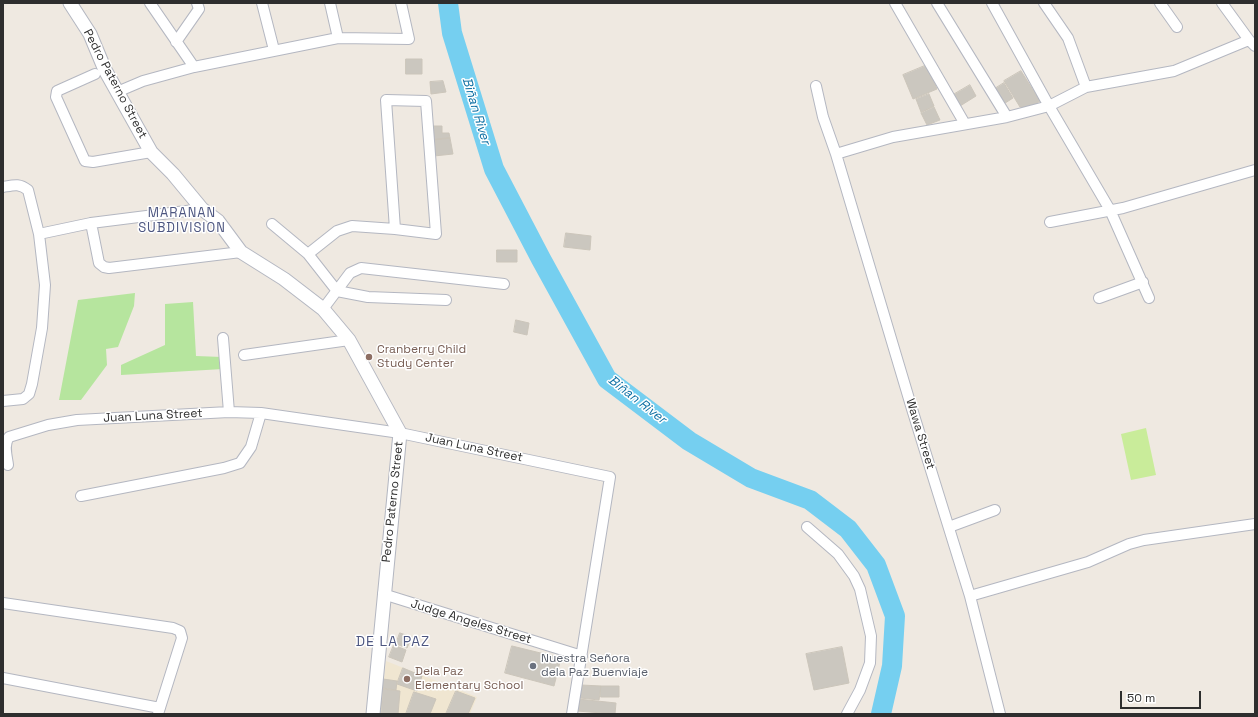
<!DOCTYPE html>
<html>
<head>
<meta charset="utf-8">
<style>
	body { margin:0 }
	#map { position:relative; width:1258px; height:717px; overflow:hidden; background:#efe9e1; font-family:"Space Grotesk",sans-serif }
	canvas { display:block }
	.frame { position:absolute; inset:0; border:4px solid #2e2e2e; pointer-events:none }
	.scale { position:absolute; left:1120px; top:691px; width:81px; height:18px; box-sizing:border-box; border:2px solid #2e2e2e; border-top:0; padding-left:5px; font-size:12px; line-height:14px; white-space:nowrap; color:#2e2e2e; -webkit-text-stroke:3px #fff; paint-order:stroke }
</style>
</head>
<body>
<div id="map">
<canvas width="1258" height="717"></canvas>
<div class="frame"></div>
<div class="scale">50 m</div>
</div>
<script>
const ctx = document.querySelector('canvas').getContext('2d');
ctx.lineJoin = 'round';
function paint(path, color) {
  ctx.fillStyle = color;
  ctx.fill(path, 'evenodd');
}
function stroke(path, color, width, dash) {
  ctx.strokeStyle = color;
  ctx.lineWidth = width;
  ctx.lineCap = dash ? 'butt' : 'round';
  ctx.setLineDash(dash || []);
  ctx.stroke(path);
}
function write(font, color, halo, rows, align = 'center') {
  ctx.font = font + ' "Space Grotesk",sans-serif';
  ctx.lineWidth = 3;
  ctx.setLineDash([]);
  ctx.textBaseline = 'middle';
  ctx.strokeStyle = halo;
  ctx.fillStyle = color;
  for (const [text, x, y, turn = 0] of rows) {
    ctx.save();
    ctx.translate(x, y);
    ctx.rotate((+turn || 0) * Math.PI / 180);
    ctx.textAlign = isNaN(turn) ? turn : align;
    if (halo) ctx.strokeText(text, 0, 0);
    ctx.fillText(text, 0, 0);
    ctx.restore();
  }
}
paint(new Path2D(`
	M386 661 477 697 470 714H380Z`), '#f0e6d1');
paint(new Path2D(`
	M135 293 134 306 118 347 106 349 107 365 81 400H59L78 300Z
	M193 302 196 356 222 357 223 369 121 375V365L165 345V304Z`), '#b6e59e');
paint(new Path2D(`
	M1146 428 1156 475 1131 480 1121 434Z`), '#c9ec9a');
stroke(new Path2D(`
	M448 3 452 33 494 169 541 259 607 379 689 441 751 478 810 500 848 529 876 565 895 616 892 666 881 714`), '#75cff0', 20);
const building = new Path2D(`
	M406 59H422V74H406Z
	M927 65 937 89 913 99 903 75Z
	M1021 71 1040 101 1031 107H1020L1004 81Z
	M443 81 446 92 431 94 430 82Z
	M1004 83 1013 98 1002 105 993 90Z
	M970 85 976 96 960 106 953 95Z
	M929 94 934 106 921 112 916 99Z
	M934 107 940 120 927 125 921 113Z
	M432 126H442V133H449L450 138 433 140Z
	M450 138 453 154 434 156 433 140Z
	M566 233 591 236 590 250 564 247Z
	M497 250H517V262H497Z
	M516 320 529 323 527 335 514 332Z
	M400 633 412 637 407 648 396 644Z
	M394 645 406 650 402 662 389 657Z
	M512 646 561 658 554 686 505 673Z
	M842 647 849 683 814 690 806 654Z
	M403 668 422 676 417 691 397 684Z
	M383 679 397 681 396 690 382 688Z
	M581 685 601 686 599 700 580 698Z
	M601 686H619V697H601Z
	M383 689 400 691 398 714H381Z
	M456 691 475 698 468 714H446Z
	M414 692 436 699 430 714H406Z
	M578 699 616 703 615 714 577 711Z`);
paint(building, '#cbc7bf');
stroke(building, '#cbc5ba', 1);
const minor = new Path2D(`
	M150 3 194 67
	M262 3 274 50
	M330 3 338 38
	M895 3 965 124
	M937 3 1007 117
	M992 3 1049 106 1110 210 1149 298
	M1044 3 1068 38 1086 87
	M1160 3 1177 27
	M1222 3 1249 40
	M176 42 199 9 197 3
	M95 74 57 91 56 97 85 161 93 162 151 152
	M816 86 823 117 836 154 912 409 970 596 1000 714
	M117 92 143 81 194 67 338 38 409 39 401 3
	M836 154 893 137 1007 117 1049 106 1086 87 1174 71 1249 40 1255 46
	M3 187C14 185 19 183 28 190L39 234 45 285 42 328 32 384 29 394 23 399 3 401
	M1050 222 1123 208 1255 170
	M91 223 99 263 104 267 109 268 241 252
	M272 224 308 254 337 291 368 297 446 300
	M39 234 91 223 202 209
	M308 254 337 231 352 226 395 229 436 234 426 101 386 100 395 229
	M1099 298 1143 282
	M323 309 350 273 361 268 504 284
	M223 338 229 412
	M244 355 349 340
	M8 465C7 456 3 445 9 437L48 425 77 420 229 412 261 413 400 433 610 477 572 714
	M81 496 224 468 240 463 251 447 261 413
	M807 527 838 554 854 576 860 589 871 636 870 663 860 690 847 714
	M949 527 995 510
	M383 594 582 656
	M970 596 1088 562 1129 544 1144 540 1255 524
	M3 603 173 628 180 631 182 638 158 714
	M3 678 160 708`);
const tertiary = new Path2D(`
	M70 3 90 34 105 70 151 152 173 174 202 209 218 221 241 252 284 279 323 309 349 340 400 433 373 714`);
stroke(minor, '#b4b7c1', 12);
stroke(tertiary, '#b4b7c1', 15);
stroke(minor, '#fff', 10);
stroke(tertiary, '#fff', 13);
for (const [x, y, r, color] of [
	[369,357,4,"#8d6e63"],
	[533,666,4,"#6b7280"],
	[407,679,4,"#8d6e63"]
]) {
  const dot = new Path2D();
  dot.arc(x, y, r, 0, 2 * Math.PI);
  ctx.fillStyle = color;
  ctx.fill(dot);
  stroke(dot, '#fff', 1.5);
}
write('12px', '#2e2e2e', '#fff', [
	["Pedro Paterno Street",115,84,62],
	["Juan Luna Street",153,416,-3],
	["Wawa Street",920,434,73],
	["Juan Luna Street",474,448,12],
	["Pedro Paterno Street",393,502,-84],
	["Judge Angeles Street",471,622,17]
]);
write('12px', '#785e54', '#fff', [
	["Cranberry Child",377,350],
	["Study Center",377,364],
	["Dela Paz",415,672],
	["Elementary School",415,686]
], 'left');
write('12px', '#5b616d', '#fff', [
	["Nuestra Señora",541,659],
	["dela Paz Buenviaje",541,673]
], 'left');
write('italic 13px', '#0d6fa3', '#fff', [
	["Biñan River",476,111,73],
	["Biñan River",637,400,38]
]);
ctx.letterSpacing = '1px';
write('13px', '#4d5680', '#fff', [
	["MARANAN",182,213],
	["SUBDIVISION",182,228]
]);
ctx.letterSpacing = '0px';
ctx.letterSpacing = '1px';
write('14px', '#4d5680', '#fff', [
	["DE LA PAZ",393,642]
]);
ctx.letterSpacing = '0px';
</script>
</body>
</html>
